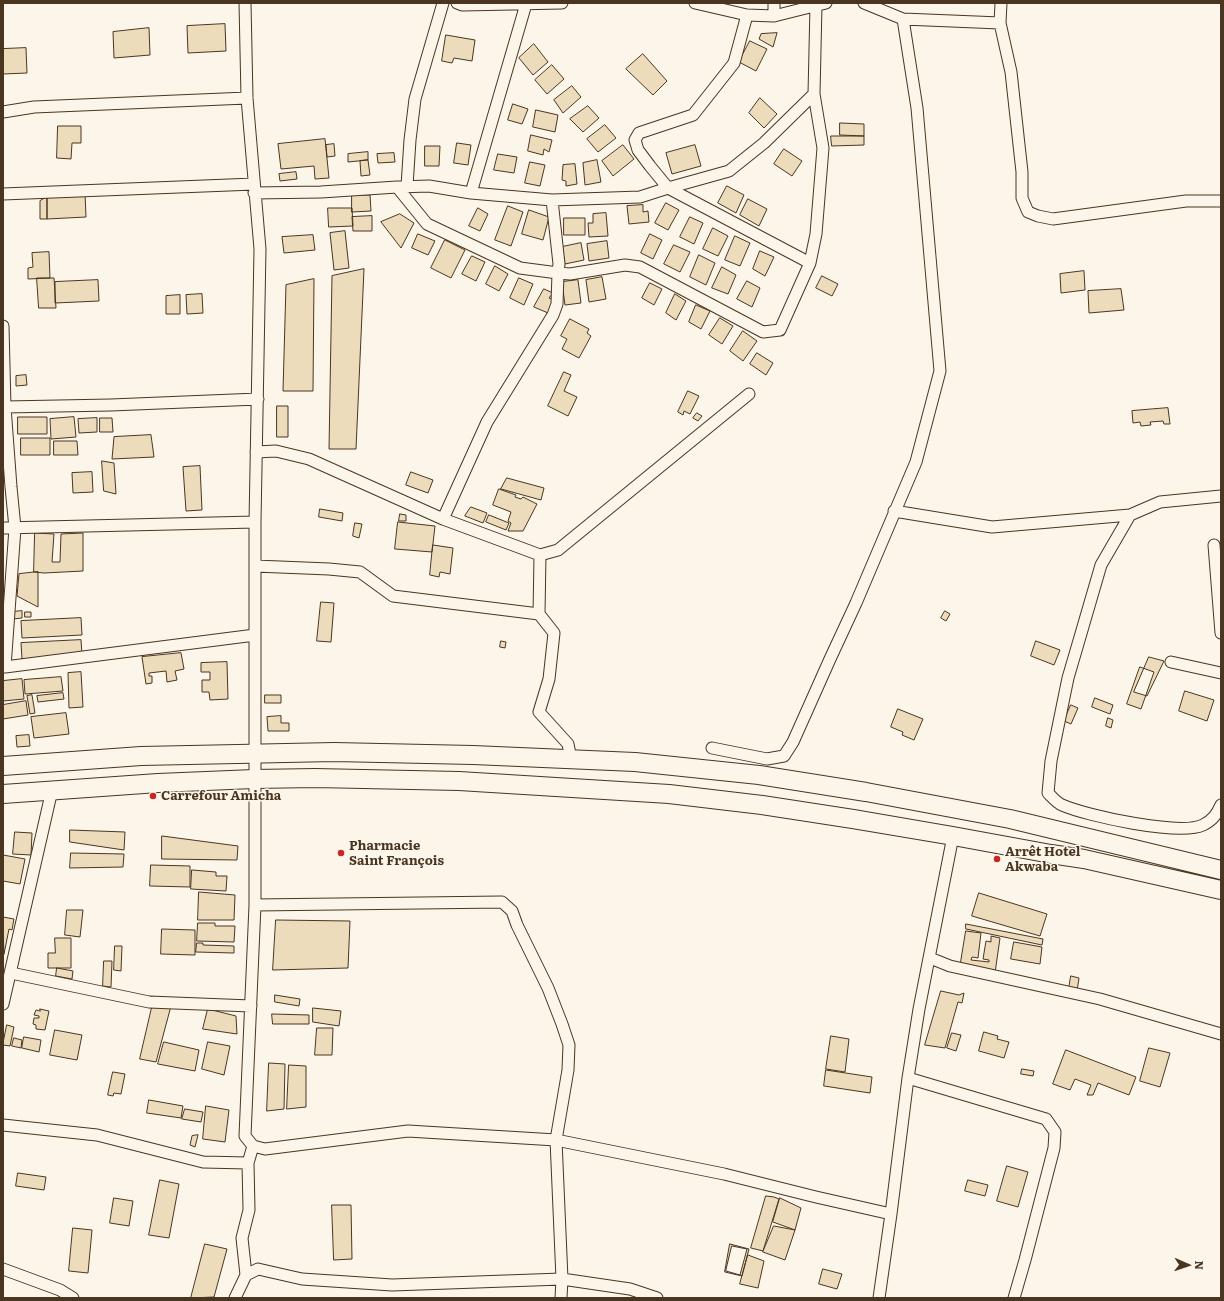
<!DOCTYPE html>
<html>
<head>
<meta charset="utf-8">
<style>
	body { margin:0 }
	#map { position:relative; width:1224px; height:1301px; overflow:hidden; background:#fbf6e9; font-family:Literata,serif }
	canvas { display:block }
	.frame { position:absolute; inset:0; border:4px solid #4a3520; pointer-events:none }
	.north { position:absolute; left:1168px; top:1245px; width:40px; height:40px; -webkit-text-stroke:3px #fbf6e9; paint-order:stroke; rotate:92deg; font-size:11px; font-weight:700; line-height:16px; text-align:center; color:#4a3520 }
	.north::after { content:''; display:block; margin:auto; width:14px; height:18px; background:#4a3520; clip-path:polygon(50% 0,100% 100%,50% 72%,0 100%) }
</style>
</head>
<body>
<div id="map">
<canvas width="1224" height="1301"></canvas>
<div class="frame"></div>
<div class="north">N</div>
</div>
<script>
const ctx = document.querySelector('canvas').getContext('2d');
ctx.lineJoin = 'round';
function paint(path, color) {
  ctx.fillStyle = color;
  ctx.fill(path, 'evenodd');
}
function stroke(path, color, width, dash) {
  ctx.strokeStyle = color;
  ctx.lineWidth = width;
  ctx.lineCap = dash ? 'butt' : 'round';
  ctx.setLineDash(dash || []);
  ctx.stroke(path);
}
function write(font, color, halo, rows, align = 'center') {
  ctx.font = font + ' Literata,serif';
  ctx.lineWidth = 3;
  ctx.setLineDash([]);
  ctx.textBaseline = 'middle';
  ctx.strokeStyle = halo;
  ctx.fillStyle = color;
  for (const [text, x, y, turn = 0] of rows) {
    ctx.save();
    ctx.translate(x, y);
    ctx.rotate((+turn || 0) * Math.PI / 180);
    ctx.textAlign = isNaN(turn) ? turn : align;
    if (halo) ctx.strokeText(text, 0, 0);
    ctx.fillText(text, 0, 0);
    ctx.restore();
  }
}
const building = new Path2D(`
	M225 24 226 51 188 53 187 26Z
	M149 28 150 55 114 58 113 32Z
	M777 33 773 47 759 39 761 34Z
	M446 35 475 40 472 61 454 58 452 63 442 61Z
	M750 41 767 49 756 71 739 62Z
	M534 44 548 62 533 75 519 58Z
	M26 48 27 73 3 74V49Z
	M643 54 667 81 653 95 626 69Z
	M552 65 564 79 547 94 535 80Z
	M572 86 581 97 563 113 554 100Z
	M760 98 777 114 764 128 749 113Z
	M513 104 528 109 522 124 508 120Z
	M588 106 599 118 583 132 570 119Z
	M536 110 558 115 555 132 533 127Z
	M840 123 864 124V136L840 135Z
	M605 125 616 138 598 152 587 139Z
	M58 126H81V143H72L71 159 57 158Z
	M531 135 552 140 549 152 544 149 543 155 528 151Z
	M831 136H864V145L832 146Z
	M325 139 329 178 315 179 314 166 281 169 278 144Z
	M457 143 471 145 468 165 454 163Z
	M334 144 335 156 327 157 326 145Z
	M623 145 634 159 613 176 602 161Z
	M695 145 701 166 672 174 666 153Z
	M425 146H440L439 166H425Z
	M784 149 802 161 792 176 774 164Z
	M368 152V160L348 162V154Z
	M394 153 395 162 378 163 377 154Z
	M498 154 517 157 514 173 494 170Z
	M368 160 370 175 361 176 360 161Z
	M597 160 601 182 585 185 583 163Z
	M530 162 545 165 540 186 525 183Z
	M575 164 577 184 566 186V181L562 180 563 165Z
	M296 172 297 179 280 181 279 174Z
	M727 186 744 195 736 213 718 203Z
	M85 193 86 217 47 219V197Z
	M352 195H370L371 211 352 212Z
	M47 197V219H40V201Z
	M748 199 767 209 759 226 740 215Z
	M666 203 679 210 668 230 655 223Z
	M643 205V212L648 211 649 222 629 224 627 206Z
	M508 206 523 212 511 246 495 240Z
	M328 208H352L353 226 329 227Z
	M478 208 488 214 480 231 469 226Z
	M529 210 549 217 543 240 522 234Z
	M606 213 608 236 589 237 588 223H593V214Z
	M400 214 414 223 401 248 381 222Z
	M372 216V231H353L352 217Z
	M690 217 703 223 694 244 680 237Z
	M564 218H585V235H564Z
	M713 228 728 236 718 256 703 249Z
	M345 231 349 268 334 270 330 233Z
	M418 234 435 241 428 255 412 248Z
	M650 234 662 240 653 259 641 253Z
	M313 235 315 250 284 253 282 237Z
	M735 236 750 243 740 266 725 260Z
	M445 240 465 250 451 278 431 268Z
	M607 241 609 258 589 261 587 244Z
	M581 243 584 260 565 264 562 247Z
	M674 245 690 252 680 272 664 264Z
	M760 251 774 257 765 276 753 269Z
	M49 252 50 278 28 279V268L33 267 32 253Z
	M699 255 715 263 706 285 690 277Z
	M472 256 485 262 476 281 462 274Z
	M495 266 508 274 499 291 486 284Z
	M722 267 736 275 728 294 712 288Z
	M364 269 356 449H329L332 276Z
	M1084 271 1085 290 1061 293 1060 274Z
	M822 276 838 284 832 296 816 288Z
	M602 277 606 299 589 302 586 280Z
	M37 278H54L56 308H39Z
	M519 278 533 284 524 305 510 298Z
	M314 279 313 391H283L286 285Z
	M98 280 99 301 55 303V282Z
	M578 280 581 303 565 305 562 282Z
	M747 281 760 288 752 307 737 299Z
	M650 283 662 289 654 305 642 298Z
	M544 289 553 293 549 298 554 300 548 313 534 307Z
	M1121 289 1124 310 1089 313 1088 291Z
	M202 294 203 313 187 314 186 295Z
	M675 294 686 301 676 320 666 313Z
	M180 295V314H166V296Z
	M696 305 710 311 701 329 689 322Z
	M720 318 733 326 722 344 709 335Z
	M570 319 589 329 587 333 591 336 579 358 562 349 567 339 561 336Z
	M743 331 757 341 743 361 730 351Z
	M757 353 773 363 766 375 750 364Z
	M564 372 571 375 564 391 577 397 568 416 548 406Z
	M26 375 27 385 16 386V376Z
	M688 391 699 396 690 414 684 411 683 415 678 412Z
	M277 406H288V437H277Z
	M1168 408 1170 424H1164L1163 421 1150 422 1151 425 1141 426 1140 422 1133 423 1132 411Z
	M697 413 702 416 698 421 693 418Z
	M18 417H47V434H18Z
	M74 417 76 437 51 439 50 419Z
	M97 418V432L79 433 78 419Z
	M100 418H112L113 432H100Z
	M151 435 154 457 112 459 114 437Z
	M21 438H50V455H21Z
	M54 441H77L78 455H54Z
	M102 461 114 463 116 494 104 491Z
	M200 466 202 510 186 511 183 467Z
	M92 472 93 492 73 493 72 473Z
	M411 472 433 480 428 493 406 485Z
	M507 478 544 488 541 500 501 489Z
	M499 489 516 495 515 497 521 499 523 497 537 504 523 531H508L511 523 508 521 511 512 493 505Z
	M471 507 487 513 483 523 465 516Z
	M320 509 343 513 342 521 319 517Z
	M400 514 406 515V521H399Z
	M489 515 509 523 506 530 486 522Z
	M398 522 435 526 432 552 395 549Z
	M355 523 362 524 359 538 353 536Z
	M35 533 54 534 52 562H60L61 534 83 533V571L44 573 34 572Z
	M433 545 453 548 450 574 440 572 439 577 430 575Z
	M38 572V607L17 596 19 574Z
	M321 602 334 603 331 642 317 641Z
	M22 611V618L13 619 12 612Z
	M945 611 950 614 946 621 941 618Z
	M25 612H31V617H25Z
	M81 618 82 635 22 638 21 621Z
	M81 640 82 655 22 659 21 643Z
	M501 641 506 642 505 648 500 647Z
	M1036 641 1060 650 1054 665 1031 656Z
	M181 653 184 669 175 671 177 680 167 682 166 671 149 673V676H152V683L146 684 142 657Z
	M1149 657 1164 661 1147 696 1134 692Z
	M227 662 228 699 210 700 209 692H202V680H210V672H201V663Z
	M1140 667 1154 672 1141 709 1127 704Z
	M81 672 83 707 69 708 68 673Z
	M61 677 63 691 25 694 24 680Z
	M22 679 24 699 3 701V681Z
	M1185 691 1214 700 1207 721 1179 711Z
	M63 693 64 699 38 702 37 696Z
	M32 695 35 713 30 714 27 696Z
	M265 695H281V703H265Z
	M1095 698 1113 705 1110 714 1092 707Z
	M26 701 28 715 3 719V705Z
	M1071 705 1078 708 1071 724 1064 721Z
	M898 709 923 719 914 740 902 735 903 732 891 727Z
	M66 713 69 734 34 738 31 717Z
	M281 716V723H289V731H268L267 717Z
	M1108 718 1113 720 1111 728 1106 726Z
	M29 735 30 746 17 747 16 736Z
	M70 830 125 832 124 850 70 842Z
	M15 832 32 833 31 855 13 854Z
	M162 836 238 846 237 860 162 859Z
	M71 853 124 854 123 867 70 868Z
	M3 855 25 859 20 884 3 881Z
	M151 865 190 866V887L150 886Z
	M192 870 216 872V876H227L226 891 191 889Z
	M199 892 235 895 234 920H198Z
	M979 893 1047 914 1040 936 972 916Z
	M67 910H83L80 937 65 935Z
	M3 917 14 919 12 930 9 929 4 954Z
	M276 920 350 921 348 968 273 970Z
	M198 923H215V926H235L234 942 197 941Z
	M966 924 1043 939 1042 945 966 929Z
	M162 929 195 930V955L161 954Z
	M966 931 981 933 978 958 972 957 971 960 989 962V960L983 959 986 941 991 942V936L1000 938 995 973 960 968Z
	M55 938H71V968H48V953H55Z
	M1014 942 1042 947 1040 964 1011 959Z
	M197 943H203V945L234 946V953L196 952Z
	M115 946H122L121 971 114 970Z
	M104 961H112L111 987 103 986Z
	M57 968 73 971 72 979 56 976Z
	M1071 976 1079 978 1077 991 1069 989Z
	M941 991 959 995 964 993 962 1003 958 1002 945 1048 925 1045Z
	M275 995 300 999 299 1006 275 1002Z
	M153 1003 171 1006 156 1062 140 1059Z
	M313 1008 341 1011 339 1026 313 1022Z
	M40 1009 49 1011 45 1030 36 1029V1025L33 1024 34 1018H39V1016L34 1015 36 1010 40 1011Z
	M208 1009 236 1016 237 1034 203 1029Z
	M272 1014 309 1015V1024H273Z
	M7 1025 14 1027 10 1046 3 1045Z
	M317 1028H333L332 1055H315Z
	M55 1030 82 1035 77 1060 50 1055Z
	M984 1032 998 1036 997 1039 1009 1042 1004 1058 979 1051Z
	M952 1033 961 1035 956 1051 947 1048Z
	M831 1036 849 1039 845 1072 826 1069Z
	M24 1037 41 1040 39 1052 22 1048Z
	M14 1038 22 1040 21 1048 12 1046Z
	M164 1042 199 1050 195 1071 158 1064Z
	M208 1042 230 1046 224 1075 202 1069Z
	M1149 1048 1170 1053 1160 1087 1140 1081Z
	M1066 1050 1136 1077 1129 1095 1098 1083 1093 1095H1087L1091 1085 1075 1079 1070 1090 1053 1084Z
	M269 1063 285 1064 284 1109 267 1111Z
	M289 1065 306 1066V1107L287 1109Z
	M1022 1069 1034 1071 1033 1076 1021 1074Z
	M826 1070 872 1077 870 1093 824 1086Z
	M113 1072 125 1074 121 1094 114 1093 113 1096 108 1095Z
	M149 1100 183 1106 181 1118 147 1113Z
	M206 1106 229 1110 225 1142 203 1139Z
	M185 1109 203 1112 201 1122 182 1119Z
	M198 1135 195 1147 190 1145 192 1136Z
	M1007 1166 1028 1172 1018 1207 997 1201Z
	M18 1173 46 1177 44 1190 16 1186Z
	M160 1180 179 1184 169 1238 149 1235Z
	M968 1180 988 1185 985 1196 965 1191Z
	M766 1196 774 1197 779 1199 763 1251 751 1248Z
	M114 1198 133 1201 129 1226 110 1223Z
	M780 1198 801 1208 795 1230 773 1222Z
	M332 1205H351L352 1259 334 1260Z
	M774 1226 795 1230 785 1260 763 1252Z
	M73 1228 92 1230 88 1273 69 1271Z
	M205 1244 227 1249 214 1297 191 1298Z
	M730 1244 749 1249 742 1276 725 1272Z
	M732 1246 747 1249 740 1275 726 1271Z
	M748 1255 764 1261 758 1288 740 1284Z
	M823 1269 842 1274 837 1289 819 1284Z`);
paint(building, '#ecdcbc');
stroke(building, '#4a3520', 1);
const street = new Path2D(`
	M245 3 247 98 260 249 255 522V905L245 1136 253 1146 265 1149 408 1131 556 1140 724 1174 816 1197 891 1214
	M457 3 462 5 562 3
	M695 3 747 15 774 16 826 3
	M864 3 903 19 1000 23
	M1001 3 1000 23 1011 72 1022 172V198L1028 212 1038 216 1053 219 1186 201H1221
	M774 16V3
	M3 112 34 107 247 98
	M407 186 410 140 415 99 443 3
	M397 187 427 224 520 268 558 273 559 264 552 200
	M254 193 321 192 397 187 429 186 471 193 552 200 640 197 668 188 729 171 764 143 814 94 816 5
	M471 193 526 4
	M3 194 254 184
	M810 263 816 234 823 148 814 94
	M3 326 5 407 11 487 15 528 5 667H3
	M5 407 111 405 258 399
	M256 452 276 451 309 459 443 519 540 555 539 614 554 633 549 679 539 712 568 744 571 759
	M894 511 992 527 1130 515 1160 502 1221 496
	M1130 515 1101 565 1080 637 1068 678 1051 761 1048 793C1052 797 1057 803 1062 805 1087 816 1180 836 1203 825 1213 820 1217 814 1221 805
	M443 519 487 422 553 315 557 304 558 273 570 274 625 265 640 267 763 332 780 330 810 263 668 188 650 166 638 150 635 140 639 133 693 115 734 63 747 15
	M3 528 255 522
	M1214 545 1221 633
	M540 555 558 550 749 394
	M255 566 329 569 360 572 393 596 539 614
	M1171 662 1221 673
	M5 667 255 635
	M712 748 767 759 784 756 793 742 830 659 856 603 916 462 940 371 917 108 903 19
	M255 905 502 902 512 911 517 925 548 988 562 1024 569 1045 568 1070 556 1140 562 1279 561 1298
	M930 958 950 966 1100 999 1221 1034
	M11 973 149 1002 251 1006
	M3 1004 52 790
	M908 1078 1046 1119 1055 1132 1054 1148 1025 1260 1014 1298
	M3 1125 97 1135 203 1162 248 1163
	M3 1269 60 1290 73 1298
	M246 1275 242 1238 249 1210 248 1163 253 1146
	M235 1298 246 1275 258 1269 302 1279 392 1285 562 1279 630 1289 657 1298
	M879 1298 891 1214 908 1078 919 1009 953 836`);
const primary = new Path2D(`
	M3 766 141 756 334 752 473 755 635 762 759 775 866 792 1010 819 1221 870
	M3 794 158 783 254 779 315 778 459 781 669 794 762 805 853 819 953 836 1051 854 1084 859 1221 890`);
stroke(street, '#4a3520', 13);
stroke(primary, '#4a3520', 20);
stroke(street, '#fbf6e9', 11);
stroke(primary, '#fbf6e9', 18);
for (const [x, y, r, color] of [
	[153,796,4,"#c62828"],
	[341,853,4,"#c62828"],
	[997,859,4,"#c62828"]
]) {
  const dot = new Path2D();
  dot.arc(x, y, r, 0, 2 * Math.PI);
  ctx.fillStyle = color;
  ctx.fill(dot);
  stroke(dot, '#fbf6e9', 1.5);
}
write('bold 13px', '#4a3520', '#fbf6e9', [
	["Carrefour Amicha",161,796],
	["Pharmacie",349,846],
	["Saint François",349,861],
	["Arrêt Hotel",1005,852],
	["Akwaba",1005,867]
], 'left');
</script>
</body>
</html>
